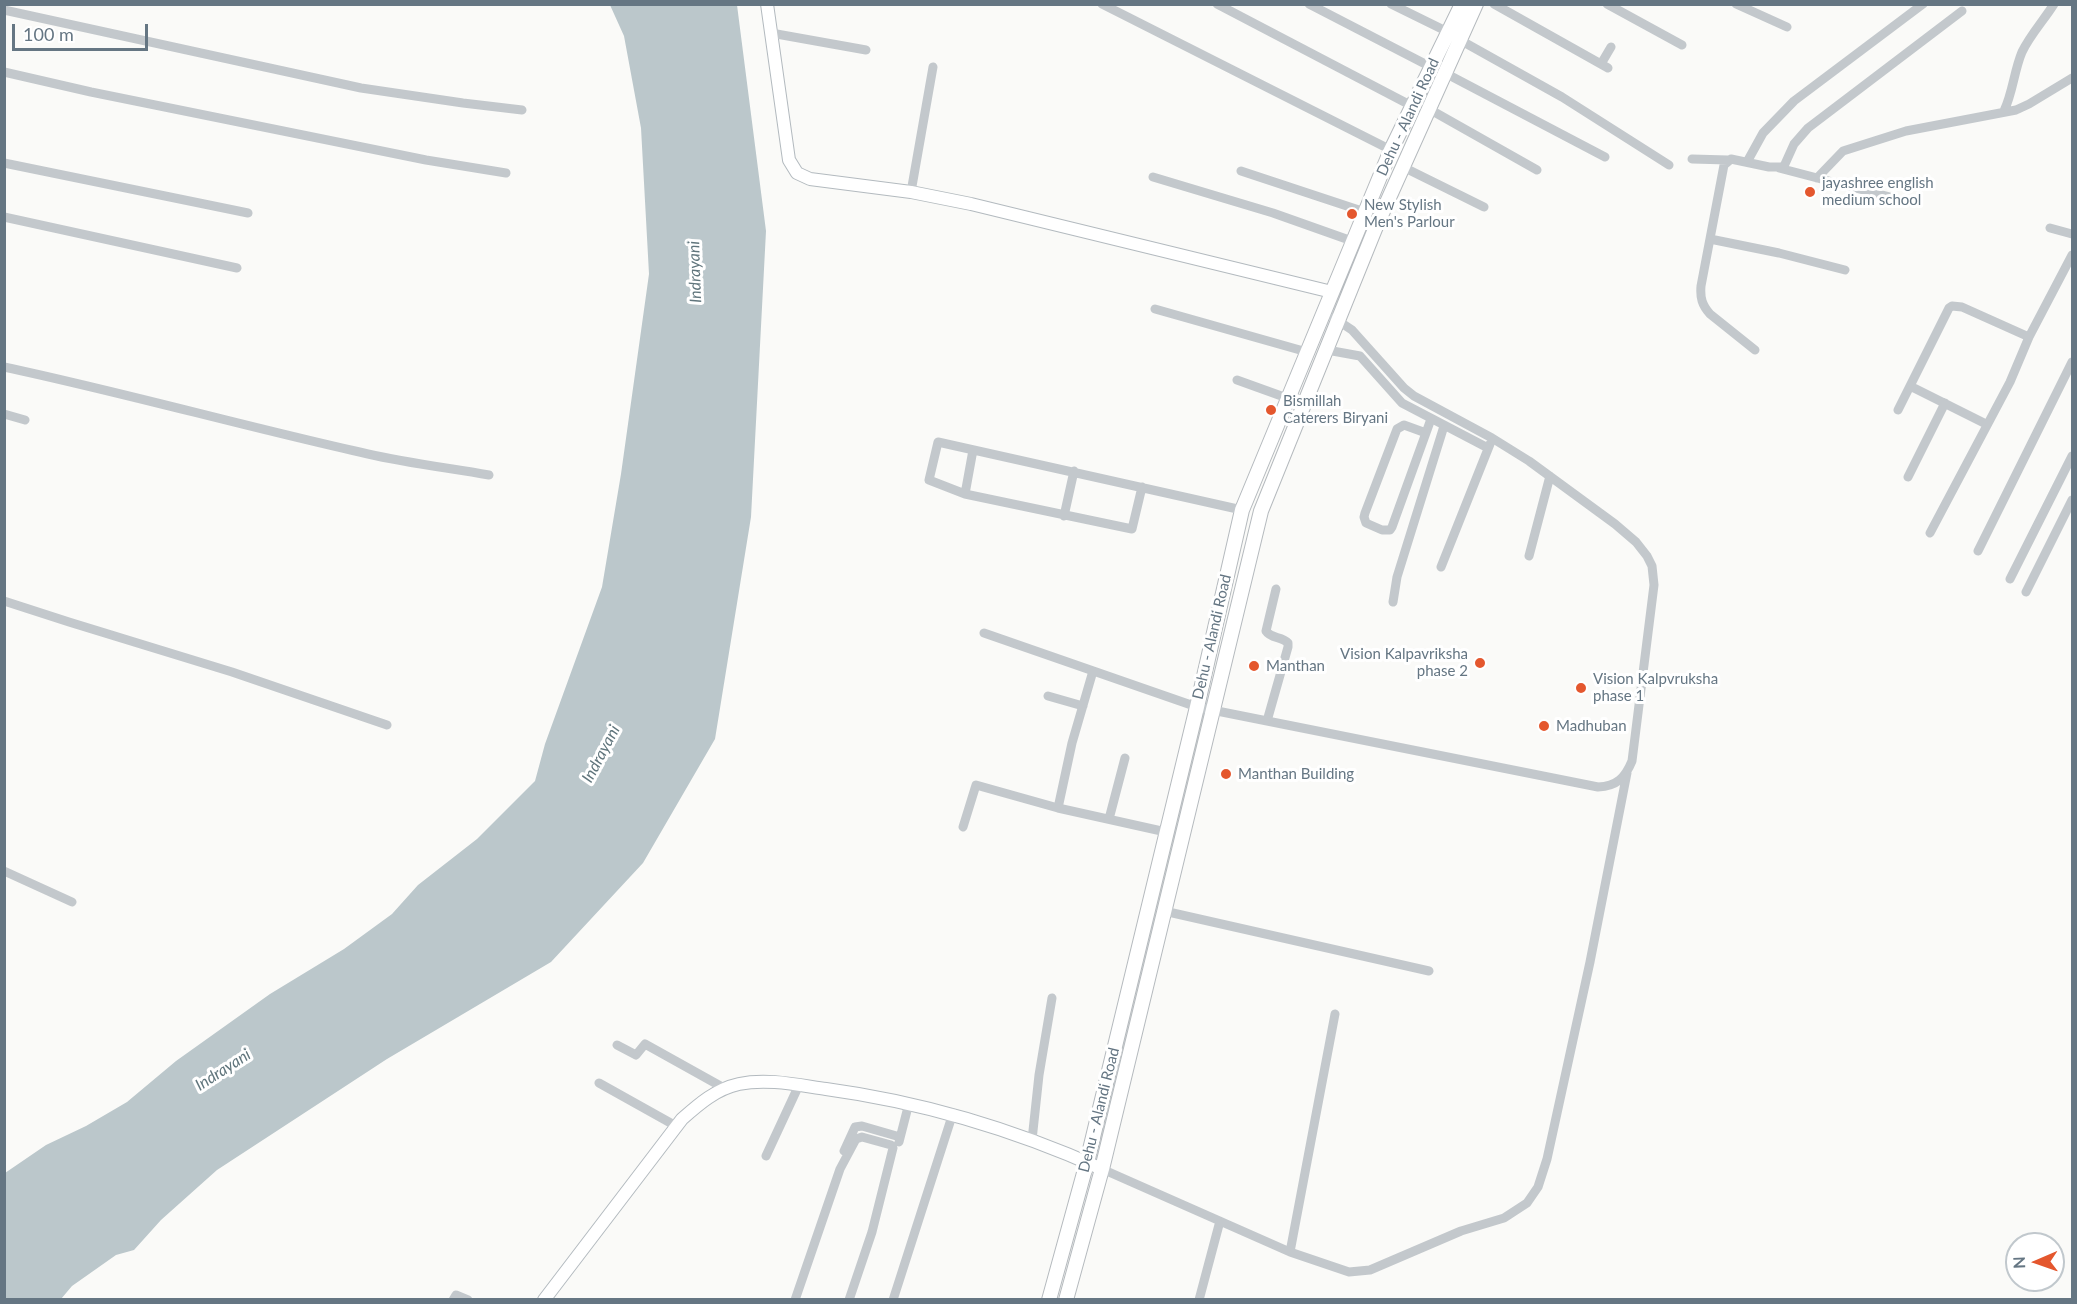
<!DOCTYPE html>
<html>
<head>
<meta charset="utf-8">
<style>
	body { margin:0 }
	#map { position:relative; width:2077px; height:1304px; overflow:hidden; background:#fafaf8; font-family:Lato,sans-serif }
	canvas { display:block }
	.frame { position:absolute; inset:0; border:6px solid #657683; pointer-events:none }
	.north { position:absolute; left:2005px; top:1232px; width:60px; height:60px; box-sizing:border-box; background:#fff; border:2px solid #c1c8cd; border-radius:50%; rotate:268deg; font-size:16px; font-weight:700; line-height:24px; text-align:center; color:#657683 }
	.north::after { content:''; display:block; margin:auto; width:21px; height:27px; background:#e4572e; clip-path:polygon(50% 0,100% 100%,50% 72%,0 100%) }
	.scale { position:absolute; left:12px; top:24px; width:136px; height:27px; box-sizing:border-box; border:3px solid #657683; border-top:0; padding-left:8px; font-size:18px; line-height:21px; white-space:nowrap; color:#657683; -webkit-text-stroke:4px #fff; paint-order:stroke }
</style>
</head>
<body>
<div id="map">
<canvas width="2077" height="1304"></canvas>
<div class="frame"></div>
<div class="north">N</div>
<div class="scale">100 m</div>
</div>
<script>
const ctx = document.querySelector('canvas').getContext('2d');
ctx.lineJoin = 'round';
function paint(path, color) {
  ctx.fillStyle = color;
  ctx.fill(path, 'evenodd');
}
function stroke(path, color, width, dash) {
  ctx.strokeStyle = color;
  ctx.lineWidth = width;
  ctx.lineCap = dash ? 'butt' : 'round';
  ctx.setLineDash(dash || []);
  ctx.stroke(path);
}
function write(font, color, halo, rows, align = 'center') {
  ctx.font = font + ' Lato,sans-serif';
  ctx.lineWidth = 6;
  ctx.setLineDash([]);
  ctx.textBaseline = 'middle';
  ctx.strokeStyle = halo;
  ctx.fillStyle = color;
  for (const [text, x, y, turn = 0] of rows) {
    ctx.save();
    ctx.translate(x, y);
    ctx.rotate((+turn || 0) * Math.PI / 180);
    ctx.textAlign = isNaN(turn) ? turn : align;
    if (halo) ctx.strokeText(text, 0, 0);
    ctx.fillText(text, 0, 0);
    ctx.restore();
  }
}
paint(new Path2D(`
	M610 5H737L766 231 751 517 715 739 643 863 551 962 387 1059 217 1170 161 1220 134 1250 116 1255 72 1286 61 1299H5V1173L46 1145 86 1126 127 1102 176 1061 270 994 344 949 392 914 418 885 477 839 535 781 545 744 602 587 621 474 649 274 641 128 624 36Z`), '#bbc7cb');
const secondary = new Path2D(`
	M767 4 789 160 797 173 810 179 911 192 971 204 1332 292
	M544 1300 682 1119C699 1104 716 1089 739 1084 767 1078 798 1085 826 1089 922 1102 1013 1129 1102 1169`);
const primary = new Path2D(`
	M1049 1300 1087 1162 1197 707 1242 510 1391 150 1462 4
	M1066 1300 1102 1169 1261 511 1375 229 1476 4`);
stroke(secondary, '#b3babf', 14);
stroke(primary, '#b5babe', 16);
stroke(new Path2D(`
	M1102 4 1391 150
	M1217 4 1412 106
	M1309 4 1431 67
	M1391 4 1448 32
	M1494 4 1608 68
	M1607 4 1682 45
	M1736 4 1787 27
	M4 10 361 88 463 103 522 110
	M771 33 866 50
	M1460 40 1562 97 1669 165
	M1601 64 1611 47
	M4 72 91 92 426 160 506 173
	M1445 73 1605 157
	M1429 109 1537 170
	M2004 111C2013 92 2014 71 2022 52 2030 35 2044 20 2054 4
	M1692 159 1728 160
	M1747 162 1763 133 1794 101 1923 4
	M4 163 248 213
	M1403 167 1484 207
	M1779 168 1913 203
	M1241 171 1365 212
	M1153 177 1273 213 1352 241
	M1817 178 1843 151 1906 131 2016 110 2029 104 2072 78
	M911 192 933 67
	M4 217 237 268
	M2050 228 2072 234
	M1710 239 1779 253 1845 270
	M1155 309 1307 352
	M1327 350 1360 356 1402 403 1488 448
	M1755 350 1710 314C1702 305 1700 298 1701 286L1724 165 1731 159 1769 167H1783L1785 164 1794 144 1808 128 1962 11
	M4 367C126 393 246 427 368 454 407 463 449 468 489 475
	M1237 380 1287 398
	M1910 386 1986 424
	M1898 410 1949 308 1952 306 1962 307 2029 337
	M4 414 25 420
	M1426 433 1404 425 1397 429 1365 513 1364 517 1366 523 1382 530H1390L1392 527 1431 419
	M1908 477 1945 403
	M1142 487 1132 529 965 494 929 480 938 442 1242 510
	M965 494 973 450
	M1064 516 1074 471
	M1930 533 2010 382 2029 337 2072 255
	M1978 551 2072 362
	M1529 556 1550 476
	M1441 567 1490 444
	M2010 579 2072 456
	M2026 592 2072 500
	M4 601 69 622 232 672 387 725
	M1393 602 1397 577 1444 426
	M984 633 1197 707 1598 787C1617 786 1625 778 1632 761L1654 585 1652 566 1647 556 1636 542 1615 524 1529 461 1492 438 1414 396 1404 388 1352 330 1334 318
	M1048 696 1083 706
	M1267 721 1288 647V643C1282 636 1271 639 1266 631L1276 589
	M1058 808 1072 743 1093 671
	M1109 819 1125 758
	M963 827 976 785 1058 808 1166 832
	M4 871 72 902
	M1164 911 1429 971
	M617 1045 636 1055 645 1044 724 1088
	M599 1083 676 1126
	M1032 1140 1039 1075 1052 998
	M899 1142 909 1103
	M844 1151 855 1127 862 1126 900 1137
	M766 1156 799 1085
	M1102 1169 1290 1252 1349 1272 1370 1270 1461 1231 1504 1218 1527 1203 1538 1187 1547 1159 1590 962 1627 773
	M1290 1252 1335 1014
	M453 1300 456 1295 468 1300
	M795 1300 840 1169 856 1139 862 1137 891 1145 893 1148 872 1232 849 1300
	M893 1300 953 1113
	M1199 1300 1220 1221`), '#c3c8cc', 9);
stroke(secondary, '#fff', 12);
stroke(primary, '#fff', 14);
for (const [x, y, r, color] of [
	[1810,192,6,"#e4572e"],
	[1352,214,6,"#e4572e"],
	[1271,410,6,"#e4572e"],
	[1480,663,6,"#e4572e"],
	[1254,666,6,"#e4572e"],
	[1581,688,6,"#e4572e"],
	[1544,726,6,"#e4572e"],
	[1226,774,6,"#e4572e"]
]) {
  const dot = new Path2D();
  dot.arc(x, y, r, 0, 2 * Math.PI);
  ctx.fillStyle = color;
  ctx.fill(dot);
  stroke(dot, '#fff', 2);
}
write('15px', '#657683', '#fff', [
	["Dehu - Alandi Road",1408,117,-65],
	["Dehu - Alandi Road",1212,637,-77],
	["Dehu - Alandi Road",1099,1110,-76]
]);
write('15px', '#657683', '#fff', [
	["jayashree english",1822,183],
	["medium school",1822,200],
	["New Stylish",1364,205],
	["Men's Parlour",1364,222],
	["Bismillah",1283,401],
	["Caterers Biryani",1283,418],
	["Vision Kalpavriksha",1468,654,"right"],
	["phase 2",1468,671,"right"],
	["Manthan",1266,666],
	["Vision Kalpvruksha",1593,679],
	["phase 1",1593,696],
	["Madhuban",1556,726],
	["Manthan Building",1238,774]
], 'left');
write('italic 16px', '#60757c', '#fff', [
	["Indrayani",695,272,-92],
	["Indrayani",601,754,-62],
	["Indrayani",223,1070,-33]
]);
</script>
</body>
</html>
